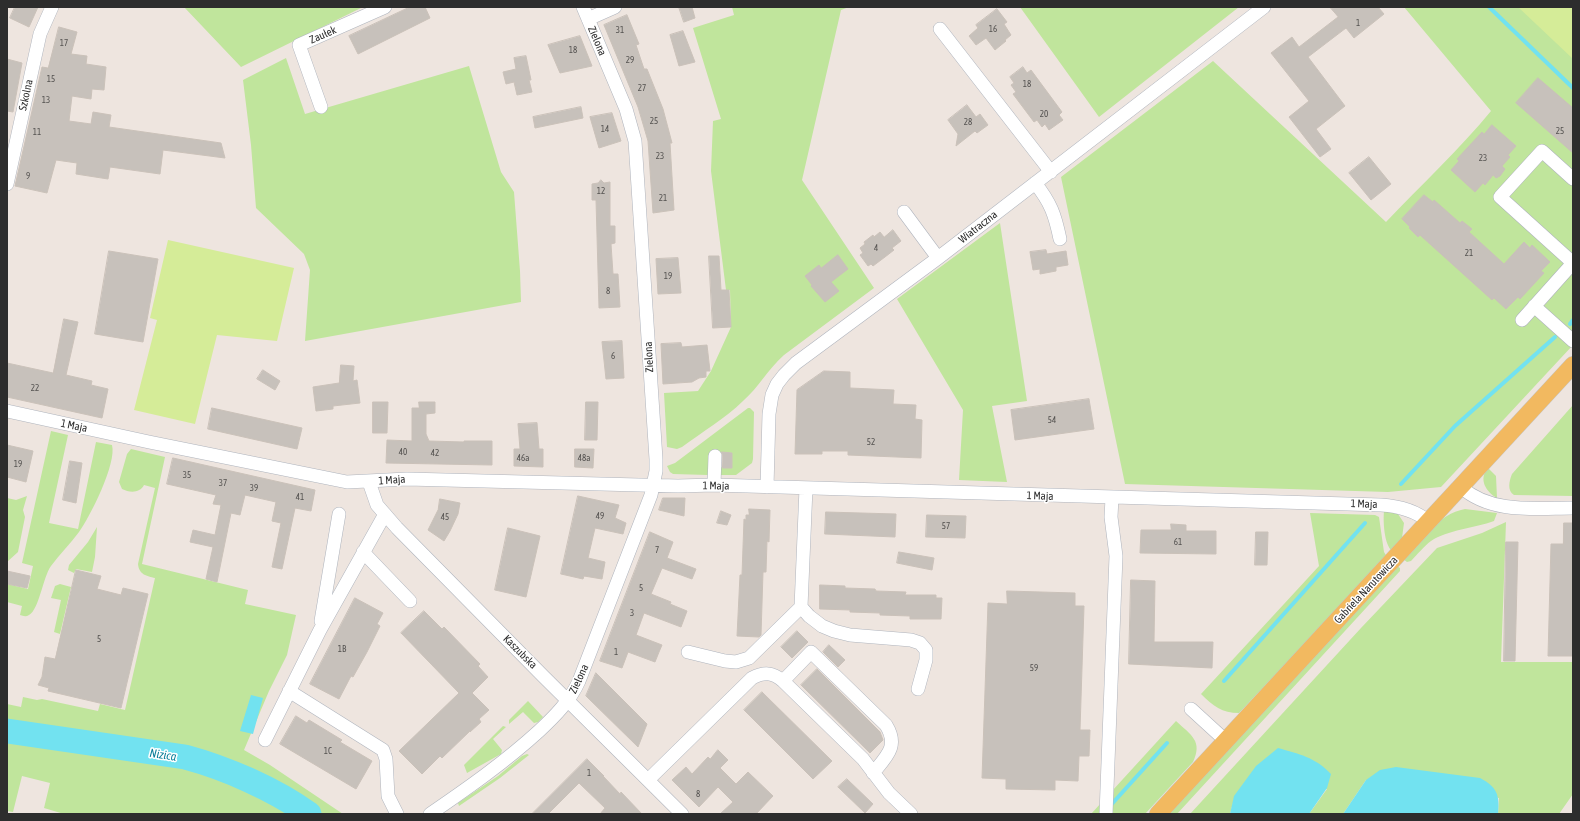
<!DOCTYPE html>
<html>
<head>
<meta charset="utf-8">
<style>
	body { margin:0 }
	#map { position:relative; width:1580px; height:821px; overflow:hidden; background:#eee5df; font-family:"Asap Condensed",sans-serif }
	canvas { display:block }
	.frame { position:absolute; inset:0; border:8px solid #2d2d2d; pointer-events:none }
</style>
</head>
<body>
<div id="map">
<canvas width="1580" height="821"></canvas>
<div class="frame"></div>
</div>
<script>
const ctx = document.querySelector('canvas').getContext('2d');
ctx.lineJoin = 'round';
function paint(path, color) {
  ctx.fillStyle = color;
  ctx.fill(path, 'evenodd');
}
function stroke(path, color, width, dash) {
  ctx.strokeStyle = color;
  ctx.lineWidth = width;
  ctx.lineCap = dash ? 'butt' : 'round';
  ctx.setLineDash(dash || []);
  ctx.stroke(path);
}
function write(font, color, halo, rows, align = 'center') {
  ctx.font = font + ' "Asap Condensed",sans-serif';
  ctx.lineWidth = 3;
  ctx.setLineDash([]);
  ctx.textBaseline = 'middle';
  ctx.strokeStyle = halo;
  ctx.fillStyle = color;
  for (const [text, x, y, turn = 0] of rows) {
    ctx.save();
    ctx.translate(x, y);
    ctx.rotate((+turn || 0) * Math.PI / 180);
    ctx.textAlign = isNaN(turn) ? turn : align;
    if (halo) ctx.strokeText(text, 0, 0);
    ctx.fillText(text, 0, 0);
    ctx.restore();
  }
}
paint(new Path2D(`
	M184 7H363L241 67Z
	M732 7H849L841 10 802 180 874 288 784 355C768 369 759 387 743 401 726 418 702 432 682 447L677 449 667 447 664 393 698 391 711 371 731 327 730 290H726L711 171 713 121 721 119 693 28 734 15Z
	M1020 7H1239L1099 117Z
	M1404 7H1573V345L1441 487 1388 492 1125 484 1061 177 1213 61 1386 222C1421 185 1459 150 1491 111Z
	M286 58 305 114 469 66 501 172 514 192 520 271 521 302 305 341 310 270 304 254 256 208 251 145 243 80Z
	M1000 223 1027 401 992 406 1007 482 959 480 963 410 897 299Z
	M1573 405V496L1514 495C1507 491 1509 481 1512 474Z
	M748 408H750L754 412 753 459 752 463 736 475H717L718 467 732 468V453L710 452 708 475 673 474 670 472 667 466 675 463Z
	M51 431 68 435 49 523 78 529 96 442 112 445C117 463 90 517 79 532 70 544 60 554 51 566 43 577 39 610 29 615 26 617 23 616 20 615L22 606 7 602V584L28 589 33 566 22 563Z
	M131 449 165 457 142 564 248 590 245 604 296 615 287 655 269 691 244 750 270 765 343 814H317L276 788 222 759 197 752 7 727V704L21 707 23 697 37 700 42 699 98 711 100 704 125 710 155 578C147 576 139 575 138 564L155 488 144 485C140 493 130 493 122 489L119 482 127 454Z
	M1488 468 1496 476 1497 498C1486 492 1478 479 1488 468Z
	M27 496 23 510 25 517 18 552 7 562V498L16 500Z
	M1465 509 1497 513 1494 521C1475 528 1447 530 1431 541 1424 546 1417 555 1411 561L1407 562 1403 559C1421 540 1438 514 1465 509Z
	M1384 511 1398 514 1404 523 1402 538 1392 551C1384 544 1383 521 1384 511Z
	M1310 513 1375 515 1379 517 1384 552 1387 557 1239 713C1222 713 1213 706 1201 694L1319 566Z
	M1506 522 1501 662H1573V794L1559 814H1498L1499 798 1366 780 1343 814H1309L1327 789 1235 796 1230 814H1190L1361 628 1437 548 1482 533Z
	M97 527 95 557 92 572 76 569 74 573 68 570 69 565 88 542Z
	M1397 566 1400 568V571L1177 814H1167Z
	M60 584 71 587 60 634 54 632 61 600 51 598 55 586Z
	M528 701 543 717 538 722 534 723 523 712 509 724V720Z
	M1176 721C1191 735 1203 741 1193 762L1145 814H1091Z
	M503 726 506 727 493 739 502 750 501 754 467 773 464 765Z
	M7 735 107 752 198 765 243 783 302 814H64L44 808 50 783 22 776 13 812 7 811Z
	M527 754 529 755 500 778 459 806 458 803 498 776 522 756Z`), '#c0e59c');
paint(new Path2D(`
	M1518 7H1573V59Z
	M168 240 294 268 277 341 217 335 195 424 134 410 157 320 150 318Z`), '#d5ec98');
paint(new Path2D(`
	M251 695 263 698 253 734 240 731Z
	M1278 748C1299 754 1315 757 1331 774L1327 788 1309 814H1230L1234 796 1256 766Z
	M1396 767 1480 778C1497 787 1500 795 1498 814H1343L1366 780 1380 770Z`), '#72e2f0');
stroke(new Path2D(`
	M1489 7 1573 88
	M1570 324 1573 320
	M1401 484 1455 426 1555 337
	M1224 681 1365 523
	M1110 806 1167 743`), '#72e2f0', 4);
stroke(new Path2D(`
	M7 731 185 757C226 768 274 789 309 814`), '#72e2f0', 25);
const building = new Path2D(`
	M15 7H38L29 27 10 18Z
	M410 7H425L430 18 358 54 349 36Z
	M679 7H692L695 18 684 22Z
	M1330 7H1378L1384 14 1354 38 1346 28 1308 57 1345 106 1316 129 1331 149 1320 157 1289 117 1309 101 1271 53 1292 37 1299 47 1338 17Z
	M997 9 1007 22 1004 24 1011 35 1005 40 1006 41 995 50 986 38 976 45 969 36 978 28 976 25Z
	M627 15 639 44 636 45 644 69H647L663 109 672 143H670L674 210 653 213 648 141 638 107 604 25Z
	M59 27 77 32 71 54 87 56 86 64 106 67 104 90 92 89 91 99 72 96 69 121 91 124 93 112 111 115 109 127 221 143 225 158 163 150 160 174 110 167 108 179 76 174 77 163 56 160 47 193 15 186 42 67 48 68Z
	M683 31 695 62 679 66 670 35Z
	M580 36 592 66 560 73 548 45Z
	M526 56 531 80H529L532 92 517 95 514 82 506 84 503 72 516 69 514 58Z
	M7 59 22 63 13 112 7 111Z
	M1023 67 1027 73 1031 70 1062 112 1059 115 1063 120 1049 130 1045 124 1042 127 1037 120 1034 122 1013 94 1016 92 1011 85 1014 83 1010 77Z
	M1538 78 1573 108V153L1516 103Z
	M967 105 976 117 980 114 988 125 977 133 975 131 956 146 958 134 948 120Z
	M581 107 583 118 535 128 533 117Z
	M612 113 621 141 599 148 590 117Z
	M1492 125 1516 146 1508 155 1510 157 1502 166 1505 169 1500 176 1496 178 1493 175 1485 185 1483 183 1475 192 1451 170 1459 161 1457 159 1482 132 1484 134Z
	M1369 157 1391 184 1371 200 1349 173Z
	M601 180 604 183 610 182V226H615V243L611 244 613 274H618L620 307 599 308 596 200H592V184L598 183Z
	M1424 195 1433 202 1434 200 1460 223 1462 221 1472 229 1469 232 1504 264 1524 242 1530 248 1532 245 1550 262 1541 271 1544 273 1520 299 1518 297 1506 309 1494 298 1492 300 1420 235 1418 237 1409 228 1410 227 1402 219Z
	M893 230 901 241 892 248 894 250 885 257 873 266 871 264 868 266 860 255 863 253 860 248 865 244 864 242 873 235 874 237 880 232 884 237Z
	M1046 250 1047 254 1066 251 1068 265 1056 267V271L1040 274V269L1033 270 1030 252Z
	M109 251 158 259 143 342 95 334Z
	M838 255 848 269 831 282 839 291 825 302 811 286 812 285 805 276 819 265 821 268Z
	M709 256H719L721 290H729L731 327 713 328Z
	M678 258 681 293 658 294 656 259Z
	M64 319 78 322 66 375 92 381 91 385 108 389 102 418 7 397V363L53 373Z
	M622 341 624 378 606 379 602 342Z
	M681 343 682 347 707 345 710 371H706V377L699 378 692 382 663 384 661 344Z
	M341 365 354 366 353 381 357 380 360 403 333 406V409L316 411 313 387 339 383Z
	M263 370 280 381 275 390 257 379Z
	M824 371 850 372V388L894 390 893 404 916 405 915 419 922 420 921 458 848 455V451H822V454H795L797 390Z
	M1089 399 1094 429 1015 440 1011 410Z
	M373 402H388L387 433H373Z
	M419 402H435V413L426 414V434L429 441 464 442V441H492V465L386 463 387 440 412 441V408H419Z
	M586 402H598L597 440H585Z
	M212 408 302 428 297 449 208 429Z
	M537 423 539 449H543V467L514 466V449H520L518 424Z
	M7 445 33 451 26 482 7 477Z
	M575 449H594L593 468 575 467Z
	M722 452 732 453V468H723Z
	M173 458 315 490 311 511 295 508 282 569 272 567 281 523 272 521 276 502 245 495 240 515 231 513 217 582 206 579 213 547 190 542 193 530 215 535 221 505 213 504 216 495 167 484Z
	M70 461 82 463 76 503 63 500Z
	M578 496 619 505 615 518 626 523 623 534 595 528 588 558 605 562 602 579 584 576 583 579 561 574Z
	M663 498H685L684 516 659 510Z
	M440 499 460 503 458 514 450 531 444 541 428 530 438 510Z
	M749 509 770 510 769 542 767 541 766 572H763L761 635 759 637 737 636 740 575H742L744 519 746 520V515H749Z
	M721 511 731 515 727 525 717 523Z
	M826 512 896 514 895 537 825 534Z
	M927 515 966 516 965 538 926 537Z
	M1564 523H1573V656H1548L1551 544H1563Z
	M1171 524 1186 525V531H1216V554L1140 553 1141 530H1171Z
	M508 528 540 536 526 597 495 590Z
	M650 532 673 542 667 558 696 569 692 579 662 568 651 594 671 602 670 604 687 611 681 627 644 613 636 635 662 645 659 652 655 662 628 652 622 668 600 661Z
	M1256 532H1268L1267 565H1255Z
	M1506 542H1518L1515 661H1504Z
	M899 552 934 558 932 570 897 563Z
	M76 570 101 576 97 589 121 595 123 588 148 594 121 708 48 691 49 688 38 685 42 677 45 657 55 659Z
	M7 571 30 576 27 588 7 584Z
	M1131 580 1155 581 1154 642H1213L1212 668 1129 664Z
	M820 585 845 586V588L875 589 876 591 906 592 905 595H936V598H942L941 619H910V616L880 615V613L850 612V610L820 609Z
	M1007 591 1075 593V606H1084L1080 730H1090L1089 756H1079L1078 781 1055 780V790L1006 789V779L982 778 988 603 1007 604Z
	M355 598 383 613 377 624 380 626 367 652 353 677 351 676 339 699 310 684Z
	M424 611 442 629 444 627 480 664 478 666 488 677 472 693 489 710 479 719 481 722 470 732V731L442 758 440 756 422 774 399 751 459 693 401 633Z
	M797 631 808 642 792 658 781 647Z
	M829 645 845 660 838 667 823 652Z
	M817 669 880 732 883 740 870 753 801 685Z
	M596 673 647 724 638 747 586 696Z
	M762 692 832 761 813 779 744 710Z
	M296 716 307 723 309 720 342 740 340 742 372 761 356 789 280 744Z
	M718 750 728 760 720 768 736 784 748 772 773 796 756 814H720L733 802 718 787 699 807 672 780 686 767 692 774 708 757 710 759Z
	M587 759 604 776H603L620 794 621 792 642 814H600L605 808 579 783 548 814H532Z
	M847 779 873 804 865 813 838 787Z`);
paint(building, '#c7c1bb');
stroke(building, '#cac1b9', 1);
const minor = new Path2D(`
	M588 19 615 7
	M940 29 1051 172
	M321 107 299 45 385 7
	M1035 183C1051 203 1055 215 1060 239
	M7 184 40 34 52 7
	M904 212 938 258
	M1573 263 1500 197 1542 151 1573 179
	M1534 306 1573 341
	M1522 320 1573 263
	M7 411 149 442 347 482 407 479 678 486 714 485 1381 505C1398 506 1415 510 1429 522
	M369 482 377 505 397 528 543 676 682 814
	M714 485 715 456
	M767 487 769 414 772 395 777 384 784 375 796 363 938 258 1264 7
	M1461 487C1491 514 1535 508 1573 508
	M806 488 801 607 809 616 822 626 834 631 850 635 911 640 920 643 926 650V660L918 689
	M363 552 410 601
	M321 621 339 514
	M688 652 725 661 736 662 749 658 801 607
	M289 691 383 750 386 759 388 796 397 814
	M1191 709 1226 741
	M265 740 320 630 385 514
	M873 773C887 756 899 746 886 725L811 652 783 681 863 759 889 793 911 814
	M648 780 752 678C764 672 772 672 783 681
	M430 814C468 788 505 762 539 731 555 716 570 701 579 681L651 495 656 471V459L635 141 626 109 583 7
	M1106 814 1116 556 1111 517 1112 498`);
const major = new Path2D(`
	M1158 814 1573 365`);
stroke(minor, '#afb4bd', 14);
stroke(major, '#c4c4c4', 18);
stroke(minor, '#fff', 13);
stroke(major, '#f2b960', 17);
write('9px', '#545250', null, [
	["1",1358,23],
	["16",993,29],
	["31",620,30],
	["17",64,43],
	["18",573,50],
	["29",630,60],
	["15",51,79],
	["18",1027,84],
	["27",642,88],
	["13",46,100],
	["20",1044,114],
	["25",654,121],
	["28",968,122],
	["14",605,129],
	["25",1560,131],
	["11",37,132],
	["23",660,156],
	["23",1483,158],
	["9",28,176],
	["12",601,191],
	["21",663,198],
	["4",876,248],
	["21",1469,253],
	["19",668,276],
	["8",608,291],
	["6",613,356],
	["22",35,388],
	["54",1052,420],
	["52",871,442],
	["40",403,452],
	["42",435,453],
	["46a",523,458],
	["48a",584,458],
	["19",18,464],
	["35",187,475],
	["37",223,483],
	["39",254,488],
	["41",300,497],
	["49",600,516],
	["45",445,517],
	["57",946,526],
	["61",1178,542],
	["7",657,550],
	["5",641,588],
	["3",632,613],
	["5",99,639],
	["1B",342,649],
	["1",616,652],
	["59",1034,668],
	["1C",328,751],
	["1",589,773],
	["8",698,794]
]);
write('11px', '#2d2d2d', '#fff', [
	["Zaułek",323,35,-24],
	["Zielona",597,41,67],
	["Szkolna",26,95,-78],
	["Wiatraczna",978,227,-38],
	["Zielona",649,357,-93],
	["1 Maja",74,426,12],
	["1 Maja",392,480,-4],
	["1 Maja",716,486,1],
	["1 Maja",1040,496,2],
	["1 Maja",1364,504,2],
	["Gabriela Narutowicza",1366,590,-47],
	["Kaszubska",520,652,45],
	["Zielona",579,679,-65]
]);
write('italic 12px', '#0c7f9a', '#fff', [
	["Nizica",163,755,9]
]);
</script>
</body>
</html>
